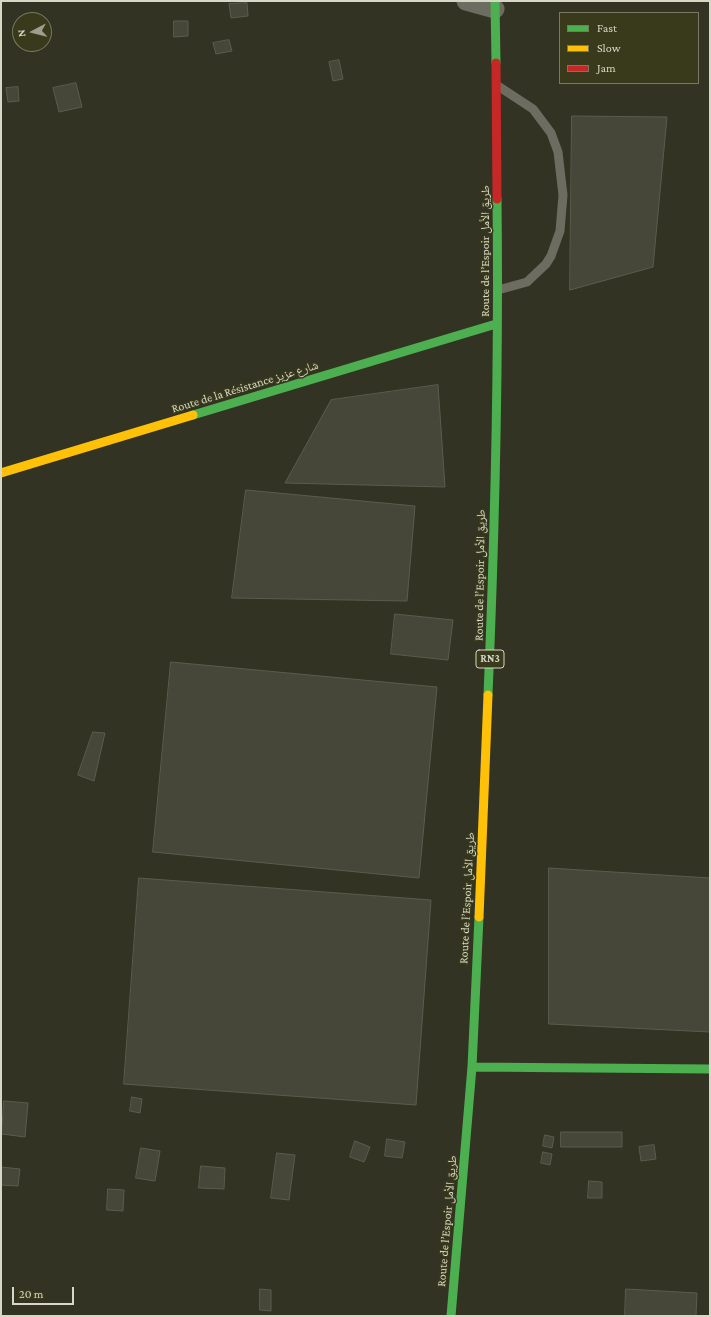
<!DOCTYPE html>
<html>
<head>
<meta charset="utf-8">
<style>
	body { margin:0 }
	#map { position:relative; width:711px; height:1317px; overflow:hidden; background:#333323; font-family:"Crimson Pro",serif }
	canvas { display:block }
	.frame { position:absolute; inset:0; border:2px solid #d6d7c6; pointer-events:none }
	.legend { position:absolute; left:559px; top:12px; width:140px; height:72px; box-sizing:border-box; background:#393a1c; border:1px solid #787960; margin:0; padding:5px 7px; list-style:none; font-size:12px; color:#d6d7c6 }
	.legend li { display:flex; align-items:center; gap:8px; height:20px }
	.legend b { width:20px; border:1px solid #787960 }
	.north { position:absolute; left:12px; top:12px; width:40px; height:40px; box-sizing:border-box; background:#393a1c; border:1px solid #787960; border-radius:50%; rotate:263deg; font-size:11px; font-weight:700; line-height:16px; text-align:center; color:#d6d7c6 }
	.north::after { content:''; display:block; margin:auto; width:14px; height:18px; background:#9d9e8d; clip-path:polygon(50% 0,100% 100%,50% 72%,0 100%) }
	.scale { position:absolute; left:12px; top:1287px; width:62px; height:18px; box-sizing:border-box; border:2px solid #d6d7c6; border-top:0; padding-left:5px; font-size:12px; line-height:14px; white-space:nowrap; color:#d6d7c6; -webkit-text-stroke:3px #393a1c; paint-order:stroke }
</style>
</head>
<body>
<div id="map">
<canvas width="711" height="1317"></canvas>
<div class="frame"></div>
<ul class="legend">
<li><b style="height:5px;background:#4caf50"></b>Fast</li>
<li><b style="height:5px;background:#ffc107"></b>Slow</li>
<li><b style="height:5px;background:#c62828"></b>Jam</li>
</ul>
<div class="north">N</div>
<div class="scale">20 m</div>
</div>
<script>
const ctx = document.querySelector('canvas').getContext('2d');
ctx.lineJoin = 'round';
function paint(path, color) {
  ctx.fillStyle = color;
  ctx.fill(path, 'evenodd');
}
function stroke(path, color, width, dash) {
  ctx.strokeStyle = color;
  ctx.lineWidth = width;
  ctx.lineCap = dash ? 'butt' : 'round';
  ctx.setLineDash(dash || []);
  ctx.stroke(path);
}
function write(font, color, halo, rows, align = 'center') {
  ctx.font = font + ' "Crimson Pro","Noto Naskh Arabic",serif';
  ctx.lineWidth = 3;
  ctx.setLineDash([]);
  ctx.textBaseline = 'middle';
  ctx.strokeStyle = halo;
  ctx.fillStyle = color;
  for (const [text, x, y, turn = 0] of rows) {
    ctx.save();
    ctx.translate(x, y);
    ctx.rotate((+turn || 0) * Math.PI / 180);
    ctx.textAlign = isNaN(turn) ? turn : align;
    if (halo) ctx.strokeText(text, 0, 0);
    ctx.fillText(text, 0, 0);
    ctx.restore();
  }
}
const building = new Path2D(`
	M247 3 248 16 231 18 229 4Z
	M174 21H188V36L174 37Z
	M229 40 232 51 216 54 213 43Z
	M339 60 343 79 333 81 329 62Z
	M76 83 82 107 59 112 53 88Z
	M18 87 19 101 8 102 6 88Z
	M572 116 667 117 653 267 570 290Z
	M438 385 445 487 285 483 331 400Z
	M246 490 415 506 407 601 232 598Z
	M395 614 453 620 448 660 391 654Z
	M171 662 437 687 419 878 153 852Z
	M93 732 105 733 94 781 78 775Z
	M549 868 710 878V1032L549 1024Z
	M139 878 431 900 416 1105 124 1084Z
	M132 1097 142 1099 140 1113 130 1111Z
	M4 1101 28 1103 25 1137 2 1134Z
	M561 1132H622V1147H561Z
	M545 1135 554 1137 552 1148 543 1146Z
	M387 1139 405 1142 402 1158 385 1156Z
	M355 1141 370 1147 364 1162 350 1157Z
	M654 1145 656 1159 641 1161 639 1147Z
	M141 1148 160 1151 155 1181 136 1178Z
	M543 1152 552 1154 550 1165 541 1163Z
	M277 1153 295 1155 289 1200 271 1198Z
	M201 1166 225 1168 224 1189 199 1188Z
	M1 1167 20 1169 18 1186 1 1185Z
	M589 1181 602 1182V1198H588Z
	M108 1189 124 1190 123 1211 107 1210Z
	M260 1289 271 1290V1311L260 1310Z
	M626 1289 697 1293 696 1316H625Z`);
paint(building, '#474739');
stroke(building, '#5a5c4d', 1);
stroke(new Path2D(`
	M498 86 533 109 551 133 558 152 563 195 560 231 551 256 546 264 527 282 498 290`), '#6c6d60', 9);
stroke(new Path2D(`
	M466 1 495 9`), '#6c6d60', 19);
stroke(new Path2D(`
	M495 1 496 63
	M193 415 496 324
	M488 695C495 530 499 365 497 199
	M472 1067 710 1069
	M451 1316 472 1067 479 917`), '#4caf50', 9);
stroke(new Path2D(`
	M1 473 193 415
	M479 917 488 695`), '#ffc107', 9);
stroke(new Path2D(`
	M496 63 497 199`), '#c62828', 9);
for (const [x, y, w] of [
	[490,659,28]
]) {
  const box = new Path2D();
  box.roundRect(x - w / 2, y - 9, w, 18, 3);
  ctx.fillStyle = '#393a1c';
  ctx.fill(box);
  stroke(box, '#d6d7c6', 1);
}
write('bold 11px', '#d6d7c6', null, [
	["RN3",490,659]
]);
write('12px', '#d6d7c6', '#393a1c', [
	["Route de l’Espoir طريق الأمل",485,251,-90],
	["Route de la Résistance شارع عزيز",245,387,-17],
	["Route de l’Espoir طريق الأمل",480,575,-89],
	["Route de l’Espoir طريق الأمل",467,898,-87],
	["Route de l’Espoir طريق الأمل",447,1221,-85]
]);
</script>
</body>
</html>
